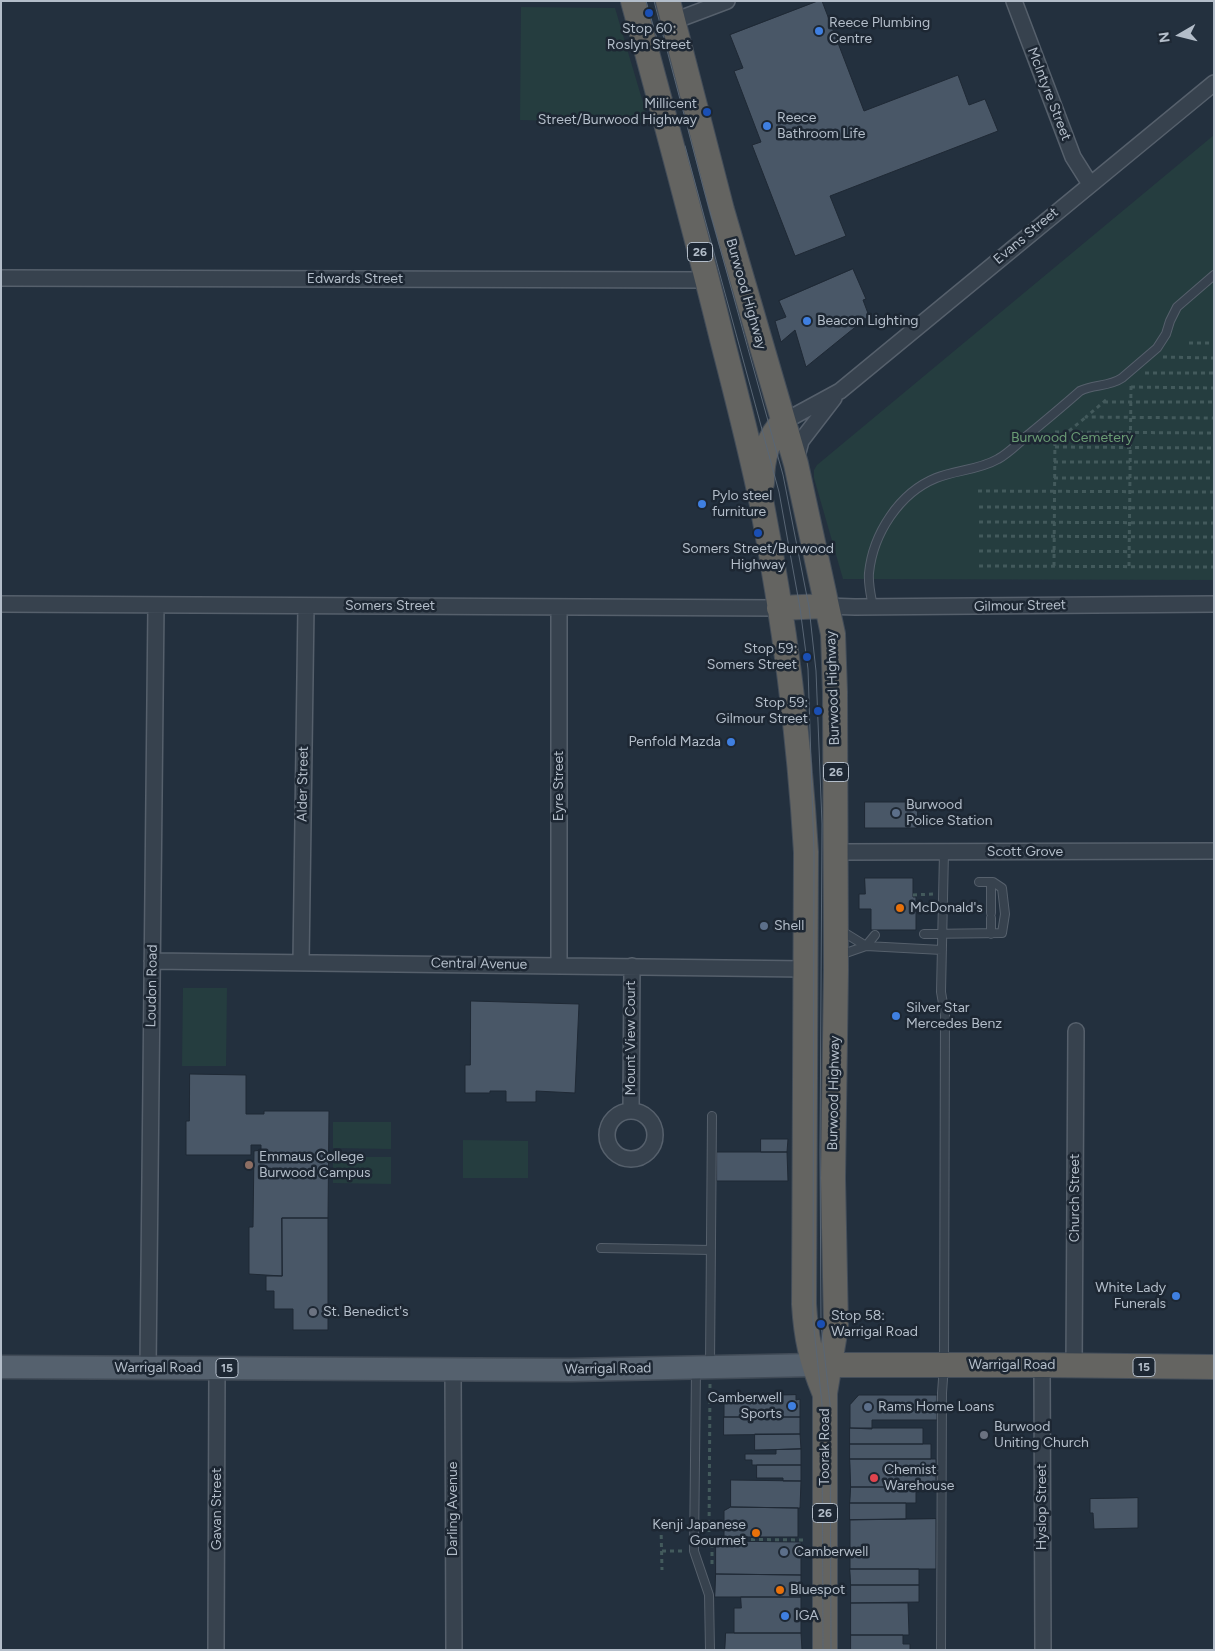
<!DOCTYPE html>
<html>
<head>
<meta charset="utf-8">
<style>
	body { margin:0 }
	#map { position:relative; width:1215px; height:1651px; overflow:hidden; background:#23303e; font-family:Figtree,sans-serif }
	canvas { display:block }
	.frame { position:absolute; inset:0; border:2px solid #b3bdc9; pointer-events:none }
	.north { position:absolute; left:1155px; top:10px; width:50px; height:50px; -webkit-text-stroke:4px #1d2733; paint-order:stroke; rotate:262deg; font-size:14px; font-weight:700; line-height:20px; text-align:center; color:#b3bdc9 }
	.north::after { content:''; display:block; margin:auto; width:18px; height:22px; background:#b3bdc9; clip-path:polygon(50% 0,100% 100%,50% 72%,0 100%) }
</style>
</head>
<body>
<div id="map">
<canvas width="1215" height="1651"></canvas>
<div class="frame"></div>
<div class="north">N</div>
</div>
<script>
const ctx = document.querySelector('canvas').getContext('2d');
ctx.lineJoin = 'round';
function paint(path, color) {
  ctx.fillStyle = color;
  ctx.fill(path, 'evenodd');
}
function stroke(path, color, width, dash) {
  ctx.strokeStyle = color;
  ctx.lineWidth = width;
  ctx.lineCap = dash ? 'butt' : 'round';
  ctx.setLineDash(dash || []);
  ctx.stroke(path);
}
function write(font, color, halo, rows, align = 'center') {
  ctx.font = font + ' Figtree,sans-serif';
  ctx.lineWidth = 5;
  ctx.setLineDash([]);
  ctx.textBaseline = 'middle';
  ctx.strokeStyle = halo;
  ctx.fillStyle = color;
  for (const [text, x, y, turn = 0] of rows) {
    ctx.save();
    ctx.translate(x, y);
    ctx.rotate((+turn || 0) * Math.PI / 180);
    ctx.textAlign = isNaN(turn) ? turn : align;
    if (halo) ctx.strokeText(text, 0, 0);
    ctx.fillText(text, 0, 0);
    ctx.restore();
  }
}
paint(new Path2D(`
	M521 7 615 8 649 123 520 120Z
	M1214 135V580L843 579 814 478V470L817 465Z
	M183 988H227L226 1066H182Z
	M333 1122H391V1149L333 1148Z
	M463 1140 528 1141V1178H463Z
	M333 1157H391V1184L333 1183Z`), '#253d3f');
const building = new Path2D(`
	M818 1H822L864 111 958 75 969 105 985 99 998 131 830 196 846 236 795 256 752 145 761 142 734 71 743 68 730 35Z
	M853 269 866 299 863 300 869 316 806 367 795 330 781 342 775 321 786 317 779 301Z
	M865 802H918L917 828H865Z
	M865 878H913V897H916V930H871V909H859V894H865Z
	M471 1001 579 1004 575 1093 536 1091V1102H506V1091H490V1093H465V1065H470Z
	M190 1074 246 1075V1114H264V1111H329L328 1218H282V1276L249 1274V1227H253L254 1151 261 1150V1145H251V1155H186V1121H189Z
	M761 1139H788L787 1152H761Z
	M717 1152H787L788 1181H717Z
	M282 1218H328V1330H293V1309H274V1291H266V1276H282Z
	M796 1395V1400L800 1399V1417H724V1396Z
	M859 1395H937V1420H872V1429L850 1428V1405Z
	M724 1417H800V1434L724 1435Z
	M850 1428H923V1444H850Z
	M755 1434H800L801 1449 755 1450Z
	M850 1444H931V1459H850Z
	M801 1449V1465H752V1460H745V1454H776V1450Z
	M850 1459H936V1487H851Z
	M757 1465H801V1481H783V1478H757Z
	M731 1480 801 1481 800 1508 731 1507Z
	M851 1487H916V1503H850Z
	M1138 1498V1528L1094 1529 1093 1513H1090V1499Z
	M850 1503H906V1519L850 1520Z
	M731 1507 798 1508V1537H724V1511Z
	M936 1519V1569H850V1520Z
	M716 1541 801 1542V1575L716 1574Z
	M850 1569H919V1585H851Z
	M716 1574 801 1575V1597H715Z
	M851 1585H919V1602L851 1603Z
	M741 1597H801V1633H734V1608H741Z
	M851 1603H908L909 1635H851Z
	M726 1633H801L802 1650H725Z
	M851 1635H903V1644H910V1650H851Z`);
paint(building, '#495767');
stroke(building, '#1f2935', 1);
const service = new Path2D(`
	M873 607C871 596 868 584 869 573 873 534 899 493 936 478 956 470 979 470 998 459 1009 453 1018 443 1028 435 1045 421 1063 406 1080 391 1093 384 1109 387 1122 378L1157 348 1166 334 1170 321 1177 307 1214 275
	M991 913V882
	M991 918V934
	M840 930 866 946
	M924 934 1002 933 1005 914 1002 888 993 882H979
	M866 946 875 935
	M840 955 866 946 942 950
	M601 1248 711 1250
	M710 1364 712 1116
	M696 1370 694 1551 709 1595 710 1650
	M941 1650 942 1393 944 1365 945 1015 941 992 944 852`);
const minor = new Path2D(`
	M1014 1 1073 157 1090 184
	M674 21 727 1
	M1 278 708 280
	M783 422 840 391 1214 83
	M796 460 801 441 834 398
	M1 604 779 608
	M826 606 855 607 1214 604
	M836 852 1214 851
	M152 961 806 969
	M301 962 306 606
	M559 966V607
	M607 1135a24 24 0 1 1 48 0a24 24 0 1 1-48 0Z
	M631 1111 632 966
	M1042 1365 1043 1650
	M1074 1366 1076 1031
	M148 1368 156 605
	M453 1368 454 1650
	M216 1650 217 1368`);
const primary = new Path2D(`
	M1 1367 571 1370 814 1365`);
const trunk = new Path2D(`
	M633 1C664 115 695 229 723 343 737 397 751 451 762 505 784 619 799 735 806 852L804 1304C806 1337 811 1361 824 1392
	M668 1 722 210 796 464 833 634 835 692 836 970 833 1178 836 1327 825 1393V1650
	M762 483C762 462 767 438 783 422
	M779 608 826 606
	M815 1365H1042L1214 1367`);
stroke(service, '#56606c', 10);
stroke(minor, '#56606c', 18);
stroke(primary, '#414b57', 25);
stroke(trunk, '#434d59', 26);
stroke(new Path2D(`
	M1189 343H1214
	M1163 357 1214 358
	M1145 373H1214
	M1131 387 1214 388
	M1106 400 1086 417 1214 418
	M1104 402H1214
	M1069 431 1086 417
	M1055 432 1214 433
	M1055 447 1214 448
	M1054 462H1214
	M1054 478H1214
	M978 491 1214 492
	M979 507 1214 508
	M979 522 1214 523
	M979 536 1214 537
	M979 551 1214 552
	M979 566 1214 567
	M1054 566 1055 432
	M1129 566 1131 385
	M913 895 934 894
	M710 1384 709 1537 712 1539
	M661 1527 662 1570
	M662 1551H683
	M712 1564V1539L806 1540`), '#435a5c', 3, [4, 4]);
stroke(service, '#37424e', 8);
stroke(minor, '#37424e', 15);
stroke(primary, '#55616e', 22);
stroke(trunk, '#646461', 24);
stroke(new Path2D(`
	M646 1 658 42
	M654 1 704 190 783 475 809 607 816 671 822 824 820 1152 821 1324 830 1404 831 1650
	M685 146 779 492 800 608 808 669 814 852 813 1319 822 1404 823 1650`), '#596675', 1);
for (const [x, y, r, color] of [
	[649,13,5,"#1a4fb4"],
	[819,31,5,"#3f7fe0"],
	[707,112,5,"#1a4fb4"],
	[767,126,5,"#3f7fe0"],
	[807,321,5,"#3f7fe0"],
	[702,504,5,"#3f7fe0"],
	[758,533,5,"#1a4fb4"],
	[807,657,5,"#1a4fb4"],
	[818,711,5,"#1a4fb4"],
	[731,742,5,"#3f7fe0"],
	[896,813,5,"#5c6f8a"],
	[900,908,5,"#e8710a"],
	[764,926,5,"#5c6f8a"],
	[896,1016,5,"#3f7fe0"],
	[249,1165,5,"#8d6e63"],
	[1176,1296,5,"#3f7fe0"],
	[313,1312,5,"#6b7280"],
	[821,1324,5,"#1a4fb4"],
	[792,1406,5,"#3f7fe0"],
	[868,1407,5,"#5c6f8a"],
	[984,1435,5,"#6b7280"],
	[874,1478,5,"#e0444e"],
	[756,1533,5,"#e8710a"],
	[784,1552,5,"#5c6f8a"],
	[780,1590,5,"#e8710a"],
	[785,1616,5,"#3f7fe0"]
]) {
  const dot = new Path2D();
  dot.arc(x, y, r, 0, 2 * Math.PI);
  ctx.fillStyle = color;
  ctx.fill(dot);
  stroke(dot, '#1d2733', 2);
}
for (const [x, y, w] of [
	[700,252,25],
	[836,772,25],
	[1144,1367,22],
	[227,1368,22],
	[825,1513,25]
]) {
  const box = new Path2D();
  box.roundRect(x - w / 2, y - 9.5, w, 19, 4);
  ctx.fillStyle = '#1d2733';
  ctx.fill(box);
  stroke(box, '#b3bdc9', 1);
}
write('bold 12px', '#b3bdc9', null, [
	["26",700,252],
	["26",836,772],
	["15",1144,1367],
	["15",227,1368],
	["26",825,1513]
]);
write('14px', '#b3bdc9', '#1d2733', [
	["Reece Plumbing",829,23],
	["Centre",829,39],
	["Stop 60:",649,29,"center"],
	["Roslyn Street",649,45,"center"],
	["Millicent",697,104,"right"],
	["Street/Burwood Highway",697,120,"right"],
	["Reece",777,118],
	["Bathroom Life",777,134],
	["Beacon Lighting",817,321],
	["Pylo steel",712,496],
	["furniture",712,512],
	["Somers Street/Burwood",758,549,"center"],
	["Highway",758,565,"center"],
	["Stop 59:",797,649,"right"],
	["Somers Street",797,665,"right"],
	["Stop 59:",808,703,"right"],
	["Gilmour Street",808,719,"right"],
	["Penfold Mazda",721,742,"right"],
	["Burwood",906,805],
	["Police Station",906,821],
	["McDonald's",910,908],
	["Shell",774,926],
	["Silver Star",906,1008],
	["Mercedes Benz",906,1024],
	["Emmaus College",259,1157],
	["Burwood Campus",259,1173],
	["White Lady",1166,1288,"right"],
	["Funerals",1166,1304,"right"],
	["St. Benedict's",323,1312],
	["Stop 58:",831,1316],
	["Warrigal Road",831,1332],
	["Camberwell",782,1398,"right"],
	["Sports",782,1414,"right"],
	["Rams Home Loans",878,1407],
	["Burwood",994,1427],
	["Uniting Church",994,1443],
	["Chemist",884,1470],
	["Warehouse",884,1486],
	["Kenji Japanese",746,1525,"right"],
	["Gourmet",746,1541,"right"],
	["Camberwell",794,1552],
	["Bluespot",790,1590],
	["IGA",795,1616]
], 'left');
write('14px', '#b3bdc9', '#1d2733', [
	["McIntyre Street",1049,94,69],
	["Evans Street",1026,236,-40],
	["Edwards Street",355,279],
	["Burwood Highway",746,294,74],
	["Somers Street",390,606],
	["Gilmour Street",1020,606,-1],
	["Burwood Highway",833,688,-92],
	["Alder Street",303,784,-89],
	["Eyre Street",559,786,-90],
	["Scott Grove",1025,852],
	["Central Avenue",479,964,1],
	["Loudon Road",152,986,-89],
	["Mount View Court",631,1038,-90],
	["Burwood Highway",834,1093,-89],
	["Church Street",1075,1198,-90],
	["Warrigal Road",1012,1365],
	["Warrigal Road",158,1368],
	["Warrigal Road",608,1369,-1],
	["Toorak Road",825,1447,-90],
	["Hyslop Street",1042,1507,-90],
	["Gavan Street",217,1509,-90],
	["Darling Avenue",453,1509,-90]
]);
write('14px', '#6a9b74', '#1d2733', [
	["Burwood Cemetery",1072,438]
]);
</script>
</body>
</html>
